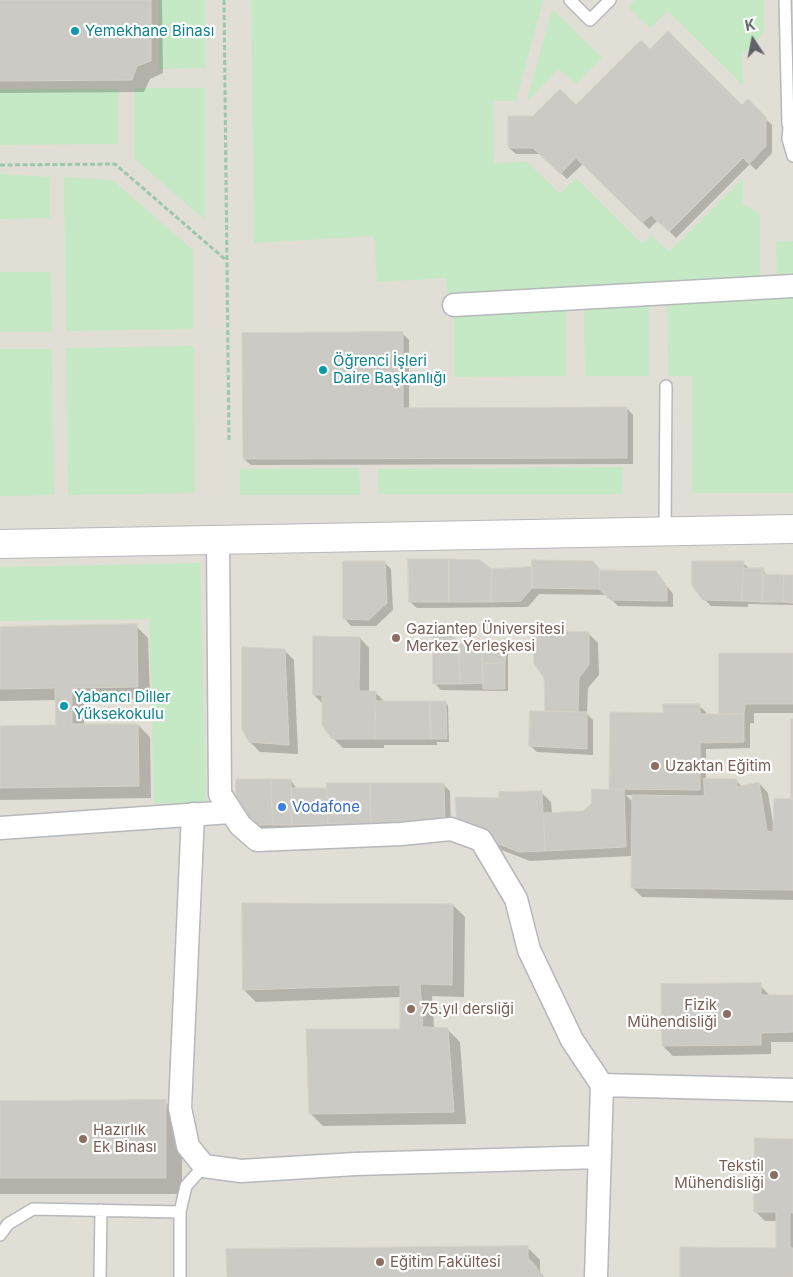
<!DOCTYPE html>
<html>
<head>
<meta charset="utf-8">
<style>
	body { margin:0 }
	#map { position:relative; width:793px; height:1277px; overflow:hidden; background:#f1efe8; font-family:Inter,sans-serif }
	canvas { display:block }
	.north { position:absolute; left:728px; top:15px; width:50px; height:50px; -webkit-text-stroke:4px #fff; paint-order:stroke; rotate:349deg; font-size:14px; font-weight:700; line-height:20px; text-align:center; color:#5f6368 }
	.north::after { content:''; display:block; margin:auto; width:18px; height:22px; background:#5f6368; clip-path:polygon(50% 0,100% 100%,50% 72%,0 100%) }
</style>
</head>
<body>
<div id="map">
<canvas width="793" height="1277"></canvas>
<div class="north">K</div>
</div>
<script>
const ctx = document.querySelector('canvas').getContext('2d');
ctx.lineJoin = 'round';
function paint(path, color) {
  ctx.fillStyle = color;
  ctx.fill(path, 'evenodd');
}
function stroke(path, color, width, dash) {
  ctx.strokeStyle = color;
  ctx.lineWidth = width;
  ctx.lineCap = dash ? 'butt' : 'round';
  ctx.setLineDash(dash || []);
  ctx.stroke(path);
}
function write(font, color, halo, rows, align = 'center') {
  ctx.font = font + ' Inter,sans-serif';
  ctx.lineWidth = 4.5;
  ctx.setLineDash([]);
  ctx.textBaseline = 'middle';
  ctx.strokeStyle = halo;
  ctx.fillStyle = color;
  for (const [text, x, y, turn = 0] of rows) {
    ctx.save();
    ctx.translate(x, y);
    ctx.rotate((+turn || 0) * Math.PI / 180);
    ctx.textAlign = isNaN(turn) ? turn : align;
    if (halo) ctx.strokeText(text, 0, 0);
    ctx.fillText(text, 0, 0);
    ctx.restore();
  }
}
paint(new Path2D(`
	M0 0H793V1277H0Z`), '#e1ded6');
paint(new Path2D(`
	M159 0H205V68L159 69Z
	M251 0H543L516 101H493L494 163 527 162 560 194 576 178 642 244 651 235 669 252 743 179V204L760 214V277L447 295 446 278 377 282 374 236 254 243Z
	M635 0H764V33L742 55 743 85 668 11 650 28 628 7Z
	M552 9 602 58 576 84 559 69 527 101Z
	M134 88H205V220L134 158Z
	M0 89H118V144L0 145Z
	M0 174 50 177V218L0 219Z
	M64 177 112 180 193 250V329L66 331Z
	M793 241V275L777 276 776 242Z
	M0 272H51L52 332H0Z
	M793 297V493H692V376H668L667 304Z
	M649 305V376H585L584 309Z
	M566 310V376L454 377V316Z
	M194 346 195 493 68 495 66 348Z
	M0 349H52L54 495 0 496Z
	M623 467 622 494H378V469Z
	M359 468 360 495H240V469Z
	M200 563 206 803H154L149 619 0 621V567Z`), '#c5e8c5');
paint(new Path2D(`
	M0 0H162L163 73 150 79 144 92 0 93Z
	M650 51 742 107 748 101 772 125V153L756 170 750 164 676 238 658 220 649 229 583 164 567 179 541 154H516L509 148 534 117 576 107Z
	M402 333 409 340V409L627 408 633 415V464L251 465 244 459Z
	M384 562 391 569 393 610 376 626H351L345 619Z
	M593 562 601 571 656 572 673 594V607L618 606 607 595 539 594 528 607 417 608 410 602 491 570Z
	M743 563 750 569 764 570 766 575 793 576V605L748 604V607L711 606 704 599Z
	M136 626 148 638 150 699 84 700V726L138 725 150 737 151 798 0 800V727L57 726V700L0 701V628Z
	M588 633 598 643 599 675 588 688 587 714 593 720V755L537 752 530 746 548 712 546 710Z
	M452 635 461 645 505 644 508 647V691L441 690 434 683Z
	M360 638 369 648V692H375L385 702H445L448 705 449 742H437V745H384V748H343L333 738 323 704 314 695Z
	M284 650 294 660 298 754 260 752 250 742Z
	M793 654V713H754V723H750V748L706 749V780H736L742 787 759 783 768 793 773 823 792 801 793 720V900L642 897 632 887V856L530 861 468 837 500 799 541 792 551 802 552 813 583 812 613 791 610 788 664 715 699 706 706 712V716L722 715 720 713ZM626 795H633V802Z
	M291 780 297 790 444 785 450 791 451 831H263L256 824Z
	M453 905 465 917 464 997 432 996 434 1029H447L460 1042 466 1124 323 1126 310 1113 402 1031 401 997 256 1002 244 990Z
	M760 985 770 996H793V1042H771V1054L673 1056 663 1046Z
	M0 1102H165L182 1118V1194H0Z
	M793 1140V1277H681L777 1249V1221H765L755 1211Z
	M527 1247 540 1260V1272L544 1277H228Z`), '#0003');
const building = new Path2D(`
	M0 0H151V61L137 66 132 80 0 81Z
	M668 31 742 105 748 99 766 117V146L749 164 743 158 669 232 651 215 642 223 576 158 560 174 533 148H508V116H533L560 89 576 105 641 40 650 49Z
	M403 332V408L627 407V458L243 459 242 333Z
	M408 559H449V602H409Z
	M449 559 480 560 492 569 491 602H449Z
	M532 560 593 561 600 570 599 589 532 588Z
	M343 561H385L387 603 369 620 343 619Z
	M692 561H744L742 601 703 600 692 586Z
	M532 567V588L521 601 491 602 492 569Z
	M744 568H764L762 602 742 601Z
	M600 570 656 571 667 586V601L610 600 599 589Z
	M764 574 784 575 783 602H762Z
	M784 575H793V603L783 602Z
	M137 624 138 687 72 688V724H138L139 786 0 788V726L56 725 55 688 0 689V627Z
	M534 631 589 632V665L579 678 578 712 545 711 544 678 534 664Z
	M433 634H452L459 644 460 684H433Z
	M313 636 360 637 359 691H376L375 739H332L322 725V695H313Z
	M482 643 483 683 460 684 459 644Z
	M482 643H506L505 663 482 664Z
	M242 647 285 649 289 745 249 742 242 729Z
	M719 653H793V704H745L744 714 719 713Z
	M505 663V689H483L482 664Z
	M375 701H430L431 739H375Z
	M430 701H446L447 739H431Z
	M663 704H700V714H744V742L700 743V790L609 789 610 712 663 713Z
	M530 711 587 712V749L529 746Z
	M791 719H793V799H791Z
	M704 778 737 779V787L759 782 767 831 773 832 774 798 793 799V890L631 888 632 795 704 796Z
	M236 779H271L273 825H255L236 803Z
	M271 779H291L292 825H273Z
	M327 783H370L371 824H328Z
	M370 783H444L445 825 371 824Z
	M292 788H327L328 824 292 825Z
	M592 789 624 790 626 847 545 851 544 813 583 811 591 804Z
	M542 791 545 851 519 852 457 828 455 797 499 798V792Z
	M242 903 453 904 452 985 420 984 423 1027 448 1028 454 1112 309 1114 306 1029H400V985L243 990Z
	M761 983V995H793V1032L761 1033V1045L662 1046 661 984Z
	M166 1100V1178H0V1101Z
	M755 1138 793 1139V1213L790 1212V1248H793V1277H680V1247L776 1248V1212H754Z
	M528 1246V1258L535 1265 542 1277H227L226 1249Z`);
paint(building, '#cccac5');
stroke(building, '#d6d1c6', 1);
const service = new Path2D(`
	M570 0 590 20 610 0
	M785 0 788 124
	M790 116 788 139 793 156
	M665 531 666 386
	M0 1235 8 1224 33 1209 180 1212
	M100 1277 101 1210
	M180 1277V1212L186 1186 204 1166`);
const minor = new Path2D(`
	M454 305 793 286
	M218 540 220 794 240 825 257 840 401 834 451 829 481 840 516 899 529 950 572 1040 602 1085
	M193 814 180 1108 188 1146 204 1166 241 1171 355 1164 600 1157
	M0 828 231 812
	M596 1277 602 1085 793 1090`);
const tertiary = new Path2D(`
	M0 544 793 529`);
stroke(service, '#b5b8bc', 14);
stroke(minor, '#b5b8bc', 25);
stroke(tertiary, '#b5b8bc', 30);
stroke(new Path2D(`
	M224 0 229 440
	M0 165 115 164 226 260`), '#9cc7a9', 3, [5, 2.5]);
stroke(service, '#fff', 11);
stroke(minor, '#fff', 22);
stroke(tertiary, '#fff', 28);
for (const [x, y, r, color] of [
	[75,31,5,"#0f9aa8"],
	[323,370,5,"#0f9aa8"],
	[396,638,5,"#8d6e63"],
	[64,706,5,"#0f9aa8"],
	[655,766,5,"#8d6e63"],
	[282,807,5,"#3f7fe0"],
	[411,1009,5,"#8d6e63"],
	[727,1014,5,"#8d6e63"],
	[83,1139,5,"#8d6e63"],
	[774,1175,5,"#8d6e63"],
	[380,1262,5,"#8d6e63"]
]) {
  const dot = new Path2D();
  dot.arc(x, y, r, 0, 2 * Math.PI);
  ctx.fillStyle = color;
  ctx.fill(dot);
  stroke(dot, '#fff', 2);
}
write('15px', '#0d838f', '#fff', [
	["Yemekhane Binası",85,31],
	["Öğrenci İşleri",333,361],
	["Daire Başkanlığı",333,378],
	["Yabancı Diller",74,697],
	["Yüksekokulu",74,714]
], 'left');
write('15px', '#785e54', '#fff', [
	["Gaziantep Üniversitesi",406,629],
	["Merkez Yerleşkesi",406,646],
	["Uzaktan Eğitim",665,766],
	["Fizik",717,1005,"right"],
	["Mühendisliği",717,1022,"right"],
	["75.yıl dersliği",421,1009],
	["Hazırlık",93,1130],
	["Ek Binası",93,1147],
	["Tekstil",764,1166,"right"],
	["Mühendisliği",764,1183,"right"],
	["Eğitim Fakültesi",390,1262]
], 'left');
write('15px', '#366cbe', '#fff', [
	["Vodafone",292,807]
], 'left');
</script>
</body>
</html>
